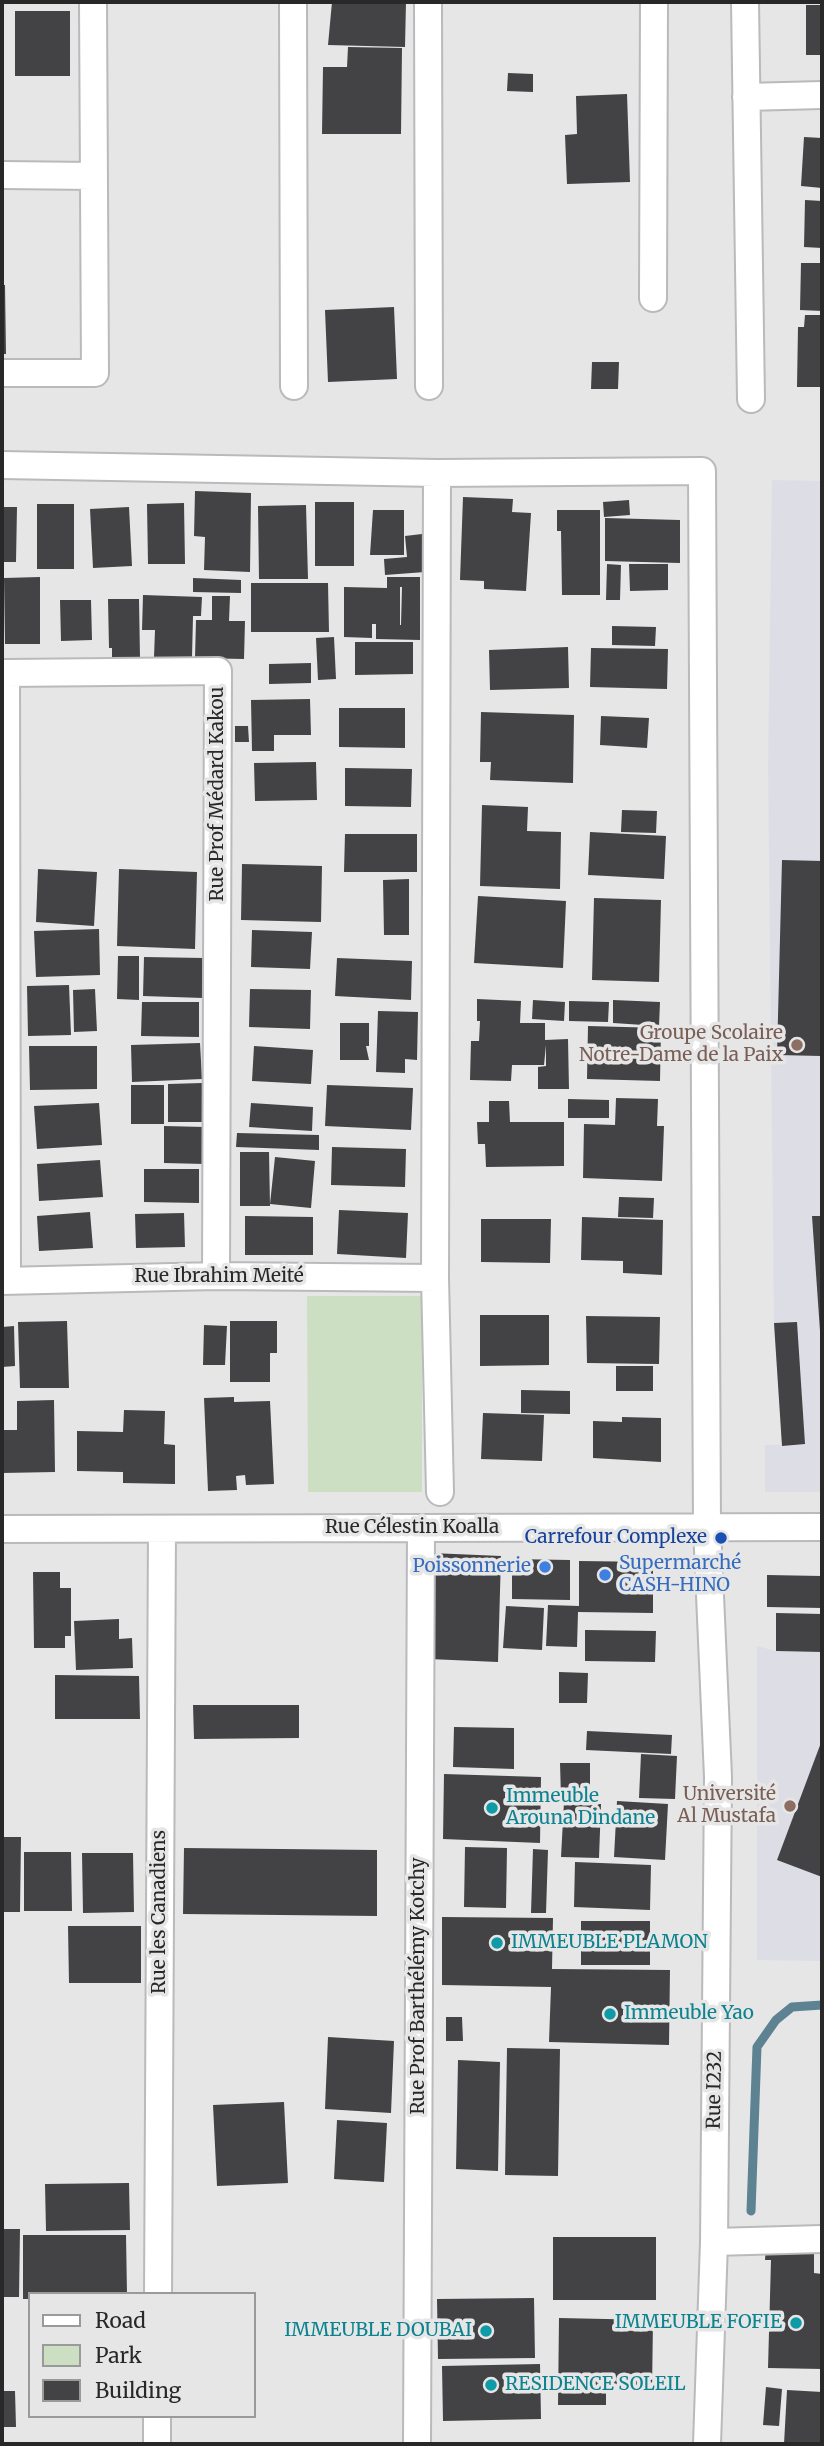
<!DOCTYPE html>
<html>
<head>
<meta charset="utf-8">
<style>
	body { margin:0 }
	#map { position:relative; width:824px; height:2446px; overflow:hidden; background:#e6e6e7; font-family:Merriweather,serif }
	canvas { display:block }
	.frame { position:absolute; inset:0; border:4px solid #282829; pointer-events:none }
	.legend { position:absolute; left:28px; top:2292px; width:228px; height:126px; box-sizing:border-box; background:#e6e6e7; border:2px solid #9a9a9b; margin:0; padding:9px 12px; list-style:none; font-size:21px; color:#282829 }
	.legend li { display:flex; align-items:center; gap:14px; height:35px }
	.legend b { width:35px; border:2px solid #9a9a9b }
</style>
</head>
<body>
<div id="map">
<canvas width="824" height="2446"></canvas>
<div class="frame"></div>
<ul class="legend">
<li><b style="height:9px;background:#fff"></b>Road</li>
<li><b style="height:19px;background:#ccdfc3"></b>Park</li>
<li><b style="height:19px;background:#434345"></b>Building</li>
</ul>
</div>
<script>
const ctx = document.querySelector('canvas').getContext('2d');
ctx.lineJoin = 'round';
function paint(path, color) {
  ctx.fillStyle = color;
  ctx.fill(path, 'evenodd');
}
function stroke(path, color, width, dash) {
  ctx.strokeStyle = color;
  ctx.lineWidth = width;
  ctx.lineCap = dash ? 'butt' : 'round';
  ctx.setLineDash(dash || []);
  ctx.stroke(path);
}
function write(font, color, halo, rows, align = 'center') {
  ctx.font = font + ' Merriweather,serif';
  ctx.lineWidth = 7;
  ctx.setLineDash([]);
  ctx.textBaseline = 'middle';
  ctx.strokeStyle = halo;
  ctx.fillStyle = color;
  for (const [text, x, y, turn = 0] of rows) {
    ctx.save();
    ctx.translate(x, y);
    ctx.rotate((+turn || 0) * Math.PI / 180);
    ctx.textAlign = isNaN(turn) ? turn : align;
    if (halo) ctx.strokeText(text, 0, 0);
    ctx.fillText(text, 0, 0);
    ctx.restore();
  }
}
paint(new Path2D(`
	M772 480 822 481V1492H765V1445H782L774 1323 768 766Z
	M757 1646 776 1651 822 1652V1961L757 1960Z`), '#dddde6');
paint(new Path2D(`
	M307 1296H422V1492H308Z`), '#ccdfc3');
stroke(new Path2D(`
	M751 2211 757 2047 776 2020 792 2007 822 2005`), '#5d8291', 9);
paint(new Path2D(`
	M332 2H406L405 47 328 45Z
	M806 5H822V55H806Z
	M15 11H70V76H15Z
	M348 47 402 48 401 134H322L323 67H347Z
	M508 73 533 74V92L507 91Z
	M627 94 630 182 567 184 565 135 577 134 576 96Z
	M804 137 822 138V188L801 186Z
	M805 200 822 201V248L804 247Z
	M801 263H822V311L800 310Z
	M2 285H5L6 354H2Z
	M394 307 397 379 328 382 325 310Z
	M805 315H822V387H797L798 327H804Z
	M592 362H619L618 389H591Z
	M195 491 251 493 250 572 204 570 205 537 194 536Z
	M463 497 513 499 512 512 531 513 526 591 484 589V581L460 580Z
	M629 500 630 515 604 517 603 502Z
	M315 502H354V566H315Z
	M184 503 185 564H148L147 504Z
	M37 504H74V569H37Z
	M306 505 308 579H259L258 506Z
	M2 507H17L16 562H2Z
	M129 507 132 566 93 568 90 509Z
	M373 510H404V555H370Z
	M557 510H600V595H562L561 531H557Z
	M605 518 680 520V563L605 561Z
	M422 534 425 572 385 575 384 559 407 557 405 536Z
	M607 564 621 565 620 600H606Z
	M629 564H668V590L630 591Z
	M40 577V644H5L4 578Z
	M387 577H420V640L376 639V624H372V638L344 637V587L387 588ZM400 587H402L401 625H400Z
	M193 578 241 580V593L193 592Z
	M251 583H328L329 632H251Z
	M143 595 202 597 201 616H193L192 658 154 657 155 630H142Z
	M212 596H230L229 621H245L244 659 195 658 196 620H212Z
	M108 599H139L140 658H112V648H109Z
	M60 600H91L92 640 61 641Z
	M612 626 656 627 655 646 612 645Z
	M334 637 336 679 318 680 316 638Z
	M355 642H413V674L355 675Z
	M568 647 569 688 490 690 489 650Z
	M591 648 668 649 667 689 590 687Z
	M311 663V683L269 684V664Z
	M310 699 311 735H274V751H252L251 700Z
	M339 708H405V748L339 747Z
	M481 712 574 715 573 783 490 780 491 762H480Z
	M601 716 649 718 647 748 600 745Z
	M235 726H248L249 742H235Z
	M316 762 317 800 255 801 254 763Z
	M345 768 412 769 411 807 345 806Z
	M482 805 528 807 527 831 561 832 560 889 480 886Z
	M622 810 657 811 656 833 621 832Z
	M590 832 666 836 664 879 588 875Z
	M345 834H417V872H344Z
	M782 860 822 861 821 1056 777 1055Z
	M242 864 322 866 321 922 241 920Z
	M38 869 97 872 94 926 36 922Z
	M119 869 197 872 195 949 117 946Z
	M409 879V935H384L383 880Z
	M478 896 566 901 563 968 474 963Z
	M594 898 661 900 659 982 592 980Z
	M99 929 100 975 36 977 34 931Z
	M252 930 312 932 310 969 251 967Z
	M118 956H139V1000L117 999Z
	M144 957 204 958 203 998 143 996Z
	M337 958 412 961 411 1000 335 996Z
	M69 985 71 1035 28 1036 27 986Z
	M95 989 97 1031 74 1032 73 990Z
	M250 989 311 990 310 1029 249 1027Z
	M477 999 521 1001 520 1023H545V1040L568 1039 569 1089H538V1067L546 1066V1045L544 1065H512L511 1081 470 1080 471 1041H479L480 1021H477Z
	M533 1000 565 1002 564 1021 532 1019Z
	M613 1000 660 1002 659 1026 613 1023Z
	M569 1001 609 1002 608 1022 569 1021Z
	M142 1002H199V1037L141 1036Z
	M378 1011 418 1012 417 1060 405 1059V1073L376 1072Z
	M340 1023H369V1046H366L369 1060H340Z
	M588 1026 661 1028 660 1081 587 1079Z
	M200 1043 202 1079 132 1082 131 1045Z
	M29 1046H97V1089L30 1090Z
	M254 1046 313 1050 311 1084 252 1081Z
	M202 1083 203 1122H168V1084Z
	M131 1085H164V1124H131Z
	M327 1085 413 1088 411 1130 325 1126Z
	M616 1098 658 1099 657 1126H664L662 1181 583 1178 584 1124 615 1125Z
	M568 1099 609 1100V1118H568Z
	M489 1101H509L510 1122H564V1166L486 1167 485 1144H478L477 1122H489Z
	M99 1103 102 1145 37 1149 34 1106Z
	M251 1103 313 1107 312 1131 249 1127Z
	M164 1126 205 1127V1164L164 1163Z
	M237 1133 319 1135V1150L236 1147Z
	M332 1147 406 1149 405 1187 331 1185Z
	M240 1152H269L270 1206H240Z
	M275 1157 315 1161 311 1208 270 1204Z
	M100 1160 103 1197 39 1201 37 1164Z
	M144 1169H199V1203L144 1202Z
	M619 1197 654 1198 653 1218 618 1217Z
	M339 1210 408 1213 406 1258 337 1254Z
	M90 1212 93 1248 39 1251 37 1216Z
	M184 1213 185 1247 136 1248 135 1214Z
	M245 1216 313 1217V1255H245Z
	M812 1216H822V1331H820Z
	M582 1217 663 1220 662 1275 623 1273V1261L581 1260Z
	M481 1219H551L550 1263 481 1262Z
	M480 1315H549V1365L480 1366Z
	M586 1316 660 1317 659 1364 587 1363Z
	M67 1321 69 1388H20L18 1322Z
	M230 1321H277V1353H270V1382H230Z
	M797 1322 805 1444 782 1446 774 1323Z
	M204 1325 227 1326 225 1365H203Z
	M14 1326 15 1366 2 1367V1327Z
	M616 1366H653V1391H616Z
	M521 1390 570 1391V1414L521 1413Z
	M234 1397V1402L270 1401 274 1484 246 1485 245 1475 236 1476 237 1490 208 1491 204 1398Z
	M54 1400 55 1472 2 1473V1430H17V1401Z
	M124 1410 165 1411 164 1444 175 1445V1484L123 1483V1472L77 1471V1431L123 1432Z
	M483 1413 544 1415 542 1461 481 1459Z
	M622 1417 661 1418V1462L593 1458V1421L622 1422Z
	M431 1553 501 1556 498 1662 429 1659Z
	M512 1559 570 1560V1600L512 1599Z
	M579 1561 653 1562V1613L578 1612 577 1647 546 1646 548 1605 579 1606Z
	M33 1572H60V1588H71V1636H65V1648H34Z
	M767 1575 822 1576V1608L767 1607Z
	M506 1606 544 1608 542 1650 503 1648Z
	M776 1613 822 1614V1652L776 1651Z
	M119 1619V1639L132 1638 133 1668 76 1670 74 1621Z
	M585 1630 656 1631 655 1662 585 1661Z
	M559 1672 588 1673 587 1703H559Z
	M55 1675 139 1676 140 1719H55Z
	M193 1705H299V1738L194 1739Z
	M454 1727 514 1728V1769L453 1767Z
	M587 1731 672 1735 671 1754 586 1750Z
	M822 1740V1877L777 1860Z
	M641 1754 677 1756 675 1799 639 1798Z
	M560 1763H590V1797H561Z
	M444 1774 541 1777 540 1843 443 1839Z
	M617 1801 668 1804 665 1860 614 1857Z
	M564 1802 601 1804 599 1858 561 1857Z
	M2 1837H21L20 1912H2Z
	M465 1847 507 1848 506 1908 464 1907Z
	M184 1848 377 1850V1916L183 1914Z
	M533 1849 548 1850 546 1913H531Z
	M24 1852H71L72 1911H24Z
	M82 1853H133L134 1912 83 1913Z
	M575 1862 651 1865 650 1910 574 1907Z
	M442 1917 553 1918 552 1969 670 1970 669 2045 549 2042 551 1987 442 1985Z
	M581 1921H650V1965H581Z
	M68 1926H141V1983H69Z
	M446 2017H462L463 2041H446Z
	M328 2037 394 2041 391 2113 325 2109Z
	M507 2048 560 2049 558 2176 505 2175Z
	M458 2060 500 2062 498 2171 456 2169Z
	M284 2102 288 2183 217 2186 213 2105Z
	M337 2120 387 2123 384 2182 334 2179Z
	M129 2183 130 2230 46 2231 45 2184Z
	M2 2229H20L19 2297H2Z
	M23 2235H126L127 2294H30V2299H23Z
	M553 2237H656V2300H553Z
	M766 2246 814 2247V2273L822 2274V2369L768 2368 771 2260H765Z
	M534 2298 535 2358 438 2359 437 2299Z
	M559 2318 653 2320 652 2391 606 2390V2405H558Z
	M540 2364 541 2419 443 2421 442 2366Z
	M766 2387 782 2389 779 2426 763 2425Z
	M787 2390 822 2392V2444H784Z
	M2 2391H15L16 2427H2Z`), '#434345');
const minor = new Path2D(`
	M293 2 294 386
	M428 2 429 386
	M745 2 751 399
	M746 97 822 95
	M2 175 94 176
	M653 298 654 2
	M2 373H95L93 2
	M2 465 437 473 702 471 707 1527 718 1777 714 2242 707 2444
	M437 473 435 1278 440 1492
	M2 1281 216 1276 435 1278
	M7 1281 6 673 218 671 216 1276
	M2 1529 822 1527
	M714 2242 822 2239
	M158 2294 162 1529
	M157 2444V2416
	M417 2444 421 1528`);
stroke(minor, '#bab9bb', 30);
stroke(minor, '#fff', 26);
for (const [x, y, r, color] of [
	[797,1045,7,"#8d6e63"],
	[721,1538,7,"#1a4fb4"],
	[545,1567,7,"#3f7fe0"],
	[605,1575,7,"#3f7fe0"],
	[790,1806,7,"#8d6e63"],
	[492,1808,7,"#0f9aa8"],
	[497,1943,7,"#0f9aa8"],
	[610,2014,7,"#0f9aa8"],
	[796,2323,7,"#0f9aa8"],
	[486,2331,7,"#0f9aa8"],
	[491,2385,7,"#0f9aa8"]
]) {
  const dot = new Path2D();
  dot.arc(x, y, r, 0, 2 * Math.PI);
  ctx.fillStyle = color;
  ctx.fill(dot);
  stroke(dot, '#e6e6e7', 2.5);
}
write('19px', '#282829', '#e6e6e7', [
	["Rue Prof Médard Kakou",218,794,-90],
	["Rue Ibrahim Meité",219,1277],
	["Rue Célestin Koalla",412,1528],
	["Rue les Canadiens",160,1912,-90],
	["Rue Prof Barthélémy Kotchy",419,1986,-90],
	["Rue I232",715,2090,-89]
]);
write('19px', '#785e54', '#e6e6e7', [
	["Groupe Scolaire",783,1034],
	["Notre-Dame de la Paix",783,1056],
	["Université",776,1795],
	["Al Mustafa",776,1817]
], 'right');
write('19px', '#164399', '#e6e6e7', [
	["Carrefour Complexe",707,1538]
], 'right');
write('19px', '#366cbe', '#e6e6e7', [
	["Supermarché",619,1564],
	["CASH-HINO",619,1586],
	["Poissonnerie",531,1567,"right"]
], 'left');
write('19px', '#0d838f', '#e6e6e7', [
	["Immeuble",506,1797],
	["Arouna Dindane",506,1819],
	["IMMEUBLE PLAMON",511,1943],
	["Immeuble Yao",624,2014],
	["IMMEUBLE FOFIE",782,2323,"right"],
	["IMMEUBLE DOUBAI",472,2331,"right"],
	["RESIDENCE SOLEIL",505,2385]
], 'left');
</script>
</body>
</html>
